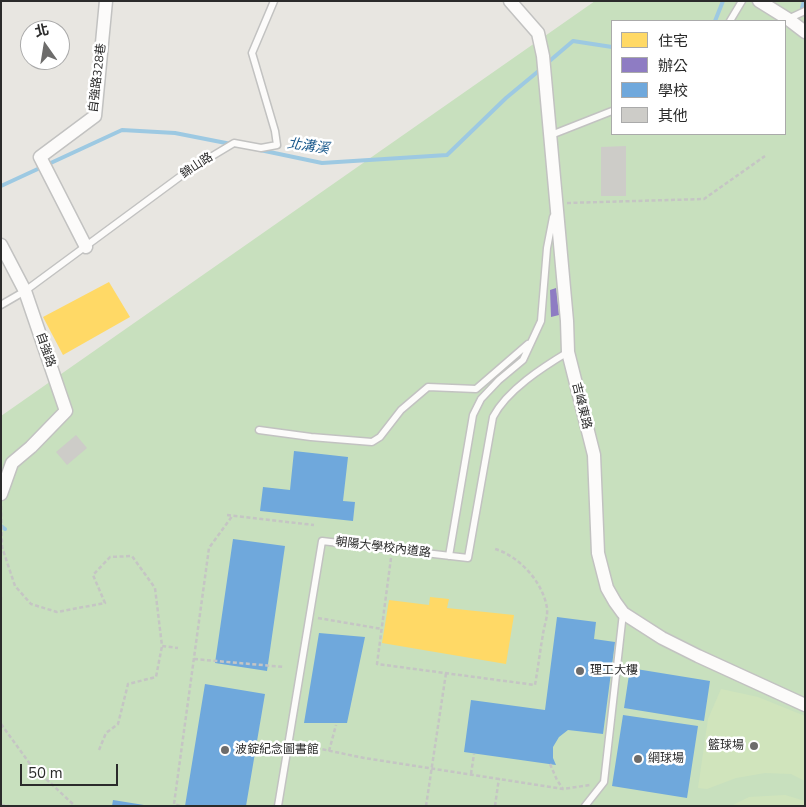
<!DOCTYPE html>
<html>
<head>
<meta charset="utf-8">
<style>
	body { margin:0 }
	#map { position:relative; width:806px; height:807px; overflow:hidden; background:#e8e6e1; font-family:"Nunito Sans","Noto Sans TC",sans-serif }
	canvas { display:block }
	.frame { position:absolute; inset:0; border:2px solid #2b2b2b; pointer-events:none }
	.legend { position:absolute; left:611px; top:20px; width:175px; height:115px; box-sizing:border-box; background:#fff; border:1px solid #aaa; margin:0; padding:6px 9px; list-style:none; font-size:15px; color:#2b2b2b }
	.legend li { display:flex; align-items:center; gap:10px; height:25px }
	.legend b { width:25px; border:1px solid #aaa }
	.north { position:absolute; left:20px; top:20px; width:50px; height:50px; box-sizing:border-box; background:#fff; border:1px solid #aaa; border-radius:50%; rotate:347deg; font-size:14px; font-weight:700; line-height:20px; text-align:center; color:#2b2b2b }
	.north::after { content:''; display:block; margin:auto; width:18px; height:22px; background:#6d6c6b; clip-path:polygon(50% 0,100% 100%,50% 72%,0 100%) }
	.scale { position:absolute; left:20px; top:764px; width:98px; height:22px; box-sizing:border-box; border:2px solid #2b2b2b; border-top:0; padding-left:6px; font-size:15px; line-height:18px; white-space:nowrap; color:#2b2b2b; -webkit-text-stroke:4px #fff; paint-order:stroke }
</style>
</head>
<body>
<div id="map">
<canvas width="806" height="807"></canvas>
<div class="frame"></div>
<ul class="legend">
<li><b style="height:14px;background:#ffd966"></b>住宅</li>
<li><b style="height:14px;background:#8e7cc3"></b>辦公</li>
<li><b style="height:14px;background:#6fa8dc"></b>學校</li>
<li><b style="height:14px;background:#cdccc8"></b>其他</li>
</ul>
<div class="north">北</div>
<div class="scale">50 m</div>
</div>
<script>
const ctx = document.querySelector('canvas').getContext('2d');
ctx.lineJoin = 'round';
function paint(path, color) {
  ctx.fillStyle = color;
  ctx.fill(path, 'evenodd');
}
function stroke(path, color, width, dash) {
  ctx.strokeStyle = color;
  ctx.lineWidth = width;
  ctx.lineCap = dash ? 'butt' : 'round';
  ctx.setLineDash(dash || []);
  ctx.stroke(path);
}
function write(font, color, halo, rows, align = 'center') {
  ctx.font = font + ' "Nunito Sans","Noto Sans TC",sans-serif';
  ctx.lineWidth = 5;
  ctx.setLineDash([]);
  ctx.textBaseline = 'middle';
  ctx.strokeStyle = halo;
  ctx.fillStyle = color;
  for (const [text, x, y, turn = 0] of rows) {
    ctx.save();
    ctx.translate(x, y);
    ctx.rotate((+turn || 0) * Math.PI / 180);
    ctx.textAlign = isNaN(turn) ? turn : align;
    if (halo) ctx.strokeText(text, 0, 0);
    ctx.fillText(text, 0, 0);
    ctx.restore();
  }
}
paint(new Path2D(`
	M595 1H805V806H1V416ZM612 21H785V134H612Z`), '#c8e0be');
paint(new Path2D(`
	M721 689 758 697 805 716V781L791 774 765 773 736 778 707 789 698 788 708 719Z
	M785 795 805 801V806H731L749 797Z`), '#d0e4bc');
paint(new Path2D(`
	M109 282 130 317 63 355 43 317Z
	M430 597 449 599 447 608 514 615 506 664 382 643 389 600 429 605Z`), '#ffd966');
paint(new Path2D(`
	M556 288 559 315 551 317 550 290Z`), '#8e7cc3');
paint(new Path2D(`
	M294 451 348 457 343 501 355 502 353 521 260 511 263 487 290 490Z
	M233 539 285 546 267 671 215 663Z
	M557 617 596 622 594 639 615 642 603 734 568 730 559 737 553 747V758L556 765 464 752 471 700 545 710Z
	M319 633 365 637 347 723H304Z
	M630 668 710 681 704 721 624 708Z
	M205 684 265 694 246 806H185Z
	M623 715 698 726 687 798 612 786Z
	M113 800 144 805V806H112Z`), '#6fa8dc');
stroke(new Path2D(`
	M804 1 802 8 805 10
	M715 21 723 1
	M546 64 573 41 612 47
	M260 150 322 163 447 155 506 98 541 69
	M1 186 122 130 175 133 231 144
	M1 526 5 529`), '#9dc9e2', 4);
paint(new Path2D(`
	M626 146V196H601V147Z
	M76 435 87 448 67 465 56 452Z`), '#cdccc8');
const lane = new Path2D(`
	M788 19 805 11
	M730 21 742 1
	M551 135 612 111
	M1 305 25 291 189 170 234 143 261 148 277 145 275 131 252 53 274 1
	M259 430 311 437 372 442 380 437 401 410 428 387 476 389 528 344
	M449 556 473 415 481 399 499 380 523 360 541 321 547 248 553 217
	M278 806 322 541 468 558 493 417C507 390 543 367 568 352
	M585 806 604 782 623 613`);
const street = new Path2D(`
	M510 1 538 33 543 56 567 321 568 352 594 455 598 553 607 588 615 602 623 613 662 638 698 656 805 705
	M759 1 788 19 805 32
	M1 245 25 291 66 411 31 447 12 463 1 494
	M86 247 40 157 95 116 106 1`);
stroke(lane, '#c2c2c1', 9);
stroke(street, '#c2c2c1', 15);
stroke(new Path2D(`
	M567 203 704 199 765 156
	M1 506 2 547 15 586 31 604 57 612 105 603 93 575 110 557 132 556 155 588 162 646 178 648
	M227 515 314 525
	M391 558 377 664 535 685C538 668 540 651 543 634 544 626 548 617 547 608 543 582 519 556 495 549
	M1 597V600
	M318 618 382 629
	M194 659 284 667
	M1 724 30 764 75 806
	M297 744 364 758 563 789 590 785
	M99 750 106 733 118 724 128 684 156 677 162 646
	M329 751 336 725
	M550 764 557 780 563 789
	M471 774 474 754
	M1 805 9 806
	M180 806 174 804 209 548 233 515
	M426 806 446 673
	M495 806 499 778`), '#c5c5c4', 2.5, [4, 2.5]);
stroke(lane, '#fcfbfa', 6);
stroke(street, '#fcfbfa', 12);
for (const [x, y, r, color] of [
	[580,671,5,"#6d6c6b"],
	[754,746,5,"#6d6c6b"],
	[225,750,5,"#6d6c6b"],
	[638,759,5,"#6d6c6b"]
]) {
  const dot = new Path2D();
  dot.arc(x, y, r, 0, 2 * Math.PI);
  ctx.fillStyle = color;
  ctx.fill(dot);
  stroke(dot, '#fff', 2);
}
write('12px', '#2b2b2b', '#fff', [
	["自強路328巷",98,78,-83],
	["錦山路",197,166,-33],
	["自強路",45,350,71],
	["吉峰東路",581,406,76],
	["朝陽大學校內道路",383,548,7]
]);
write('12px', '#2b2b2b', '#fff', [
	["理工大樓",590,671],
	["籃球場",744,746,"right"],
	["波錠紀念圖書館",235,750],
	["網球場",648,759]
], 'left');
write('italic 14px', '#1c5a8d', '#fff', [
	["北溝溪",308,147,8]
]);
</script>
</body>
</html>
